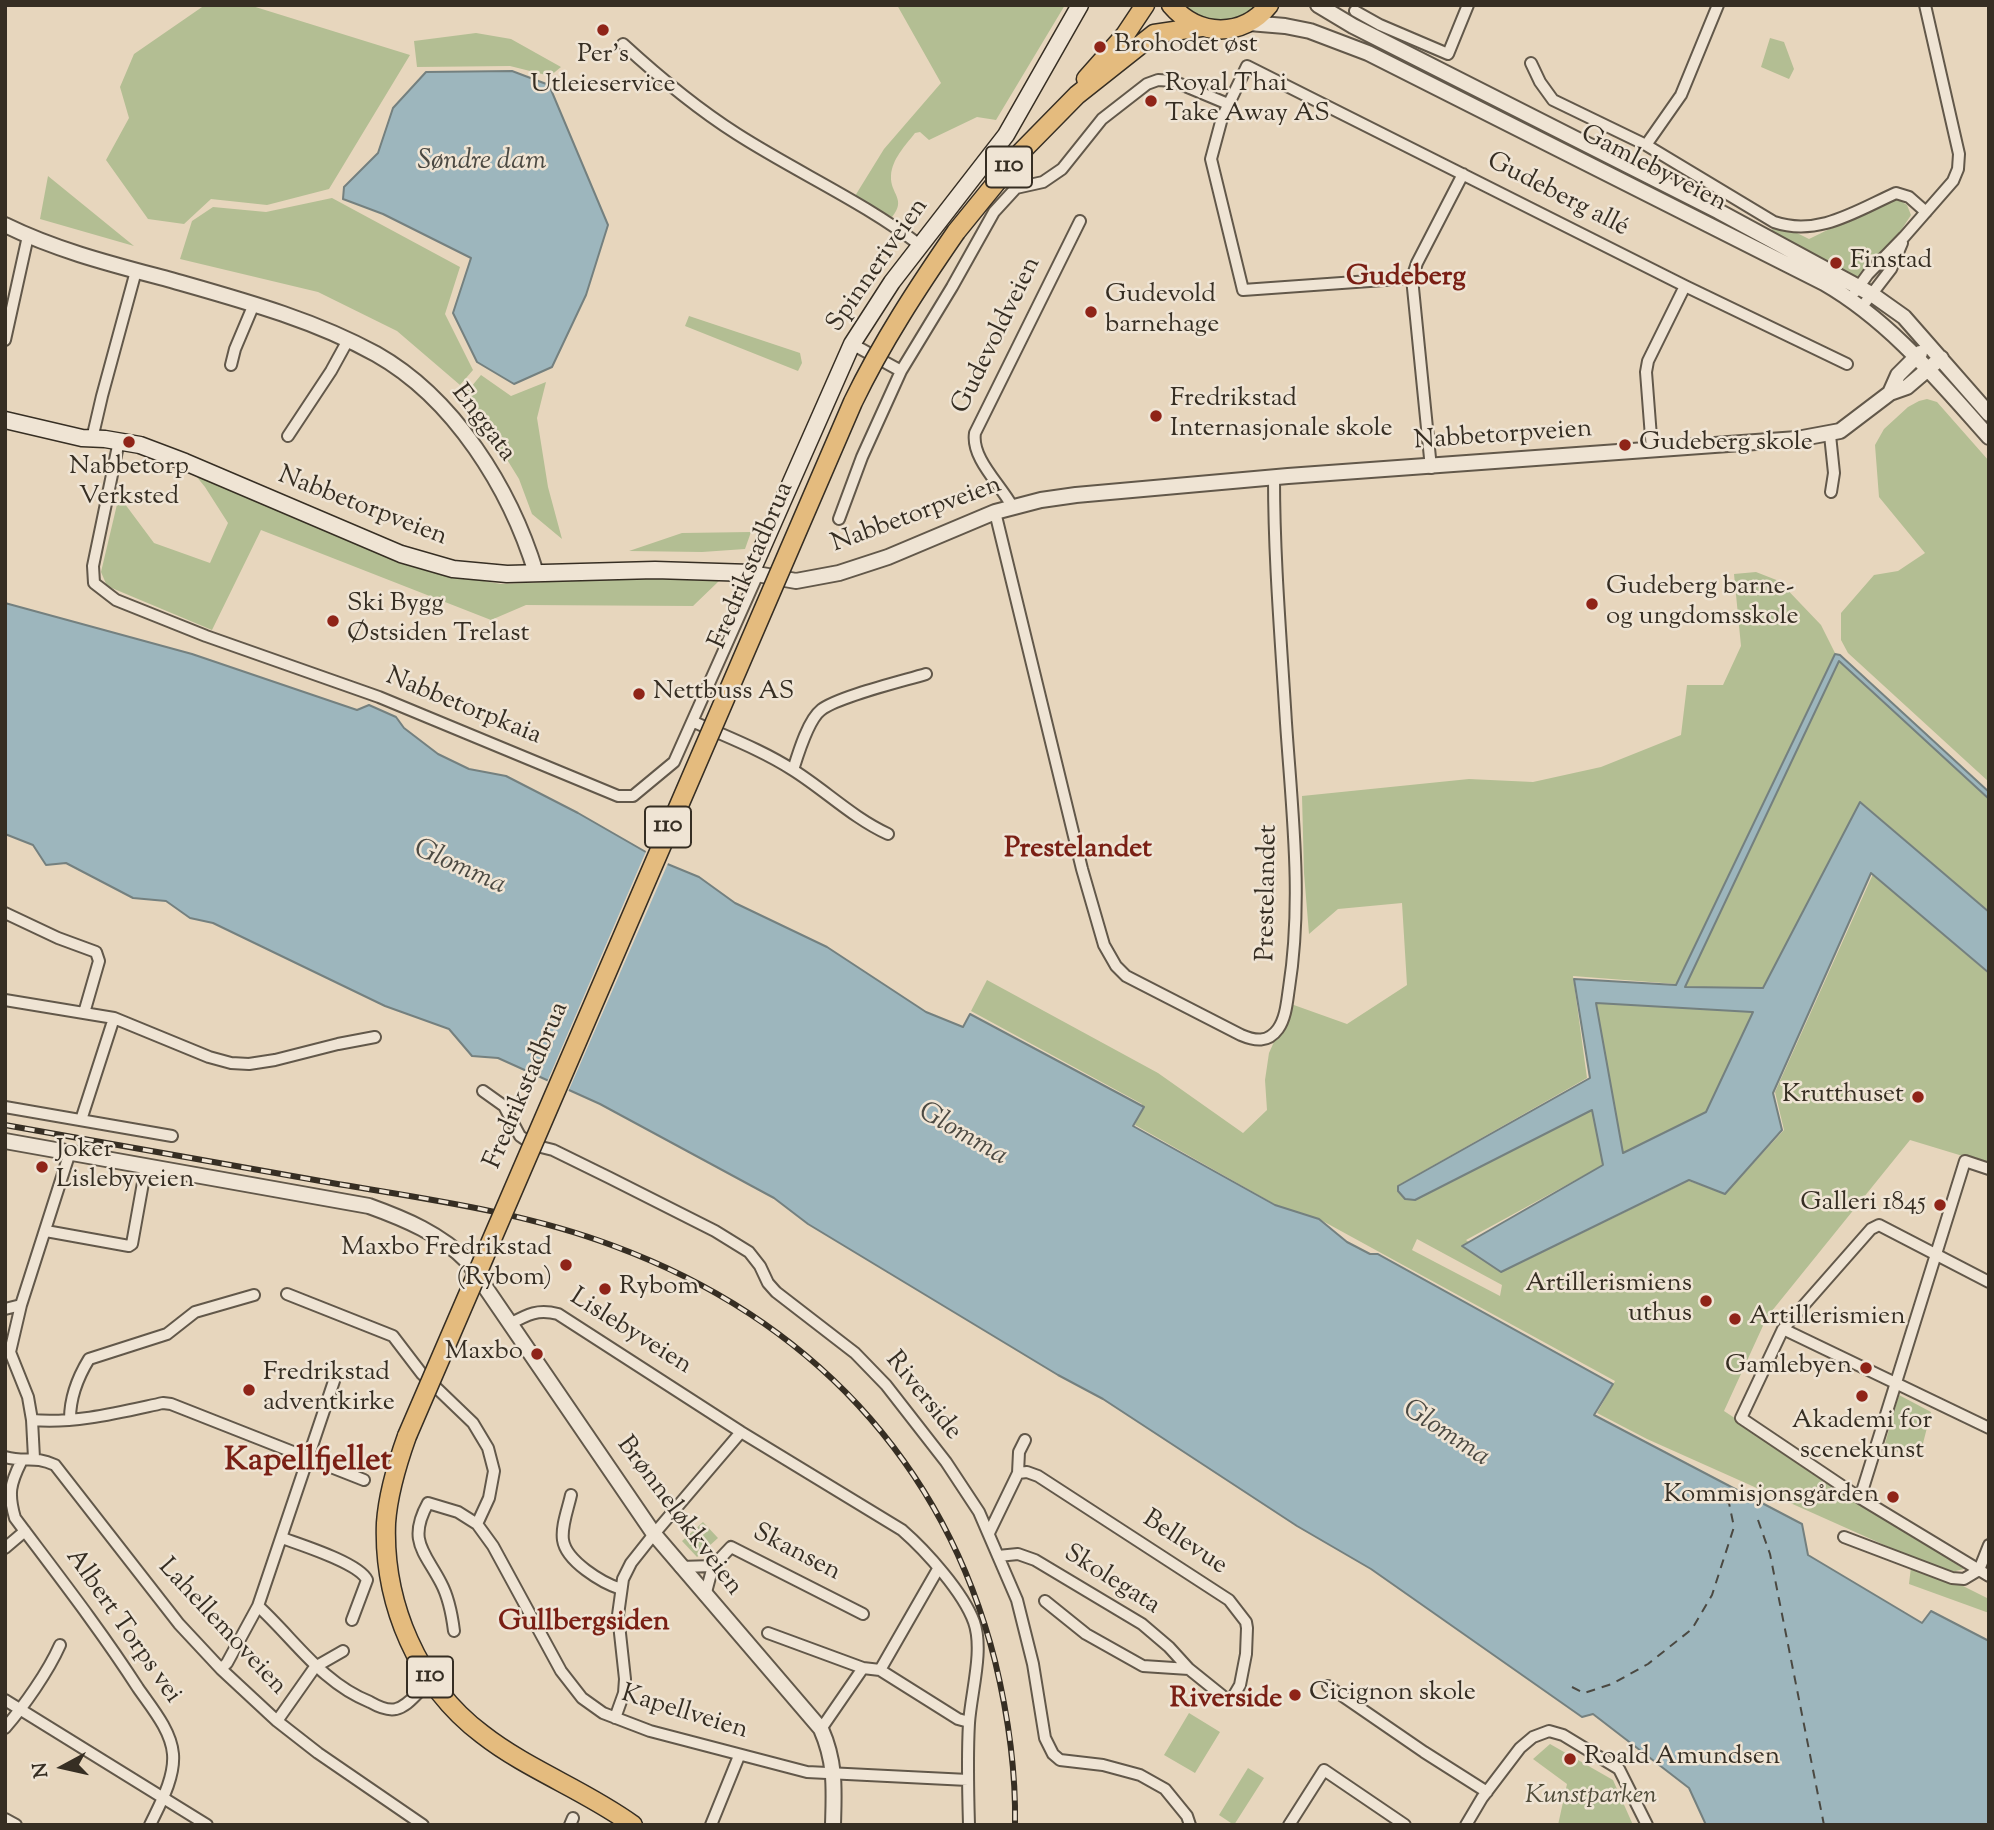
<!DOCTYPE html>
<html>
<head>
<meta charset="utf-8">
<style>
	body { margin:0 }
	#map { position:relative; width:1994px; height:1830px; overflow:hidden; background:#e7d6bd; font-family:"Sorts Mill Goudy",serif }
	canvas { display:block }
	.frame { position:absolute; inset:0; border:7px solid #362e23; pointer-events:none }
	.north { position:absolute; left:28px; top:1732px; width:70px; height:70px; -webkit-text-stroke:5px #efe4d4; paint-order:stroke; rotate:262deg; font-size:19px; font-weight:700; line-height:28px; text-align:center; color:#362e23 }
	.north::after { content:''; display:block; margin:auto; width:24px; height:32px; background:#362e23; clip-path:polygon(50% 0,100% 100%,50% 72%,0 100%) }
</style>
</head>
<body>
<div id="map">
<canvas width="1994" height="1830"></canvas>
<div class="frame"></div>
<div class="north">N</div>
</div>
<script>
const ctx = document.querySelector('canvas').getContext('2d');
ctx.lineJoin = 'round';
function paint(path, color) {
  ctx.fillStyle = color;
  ctx.fill(path, 'evenodd');
}
function stroke(path, color, width, dash) {
  ctx.strokeStyle = color;
  ctx.lineWidth = width;
  ctx.lineCap = dash ? 'butt' : 'round';
  ctx.setLineDash(dash || []);
  ctx.stroke(path);
}
function write(font, color, halo, rows, align = 'center') {
  ctx.font = font + ' "Sorts Mill Goudy",serif';
  ctx.lineWidth = 5;
  ctx.setLineDash([]);
  ctx.textBaseline = 'middle';
  ctx.strokeStyle = halo;
  ctx.fillStyle = color;
  for (const [text, x, y, turn = 0] of rows) {
    ctx.save();
    ctx.translate(x, y);
    ctx.rotate((+turn || 0) * Math.PI / 180);
    ctx.textAlign = isNaN(turn) ? turn : align;
    if (halo) ctx.strokeText(text, 0, 0);
    ctx.fillText(text, 0, 0);
    ctx.restore();
  }
}
paint(new Path2D(`
	M205 5H249L410 55 329 189 267 205 211 199 184 224 148 219 106 160 129 118 120 87 134 54Z
	M897 5H1065L996 120 977 117 929 140 920 132 915 133C905 146 892 159 891 176 890 194 907 199 892 217L855 196 884 149 941 83Z
	M1185 5H1262C1241 24 1205 28 1185 5Z
	M476 33 511 39 561 67 550 76 510 66 417 67 414 41Z
	M1770 38 1784 42 1794 69 1789 79 1761 67Z
	M48 176 134 246 40 219Z
	M332 198 460 267 445 314 473 370 460 385 397 331 318 292 180 259 192 221 213 207 266 212Z
	M1898 199 1907 205 1911 215 1874 272 1870 284 1771 232 1774 225 1787 228 1809 239 1887 201Z
	M689 316 800 353 802 363 798 371 685 326Z
	M481 375 511 396 546 382 537 418 548 487 562 539 532 514 519 479 466 393Z
	M1927 399 1937 402 1989 461V782L1848 653 1841 640V613L1874 575 1898 571 1925 553 1879 497 1875 445 1884 429 1908 407 1919 401Z
	M192 471 460 577 501 584 639 578 719 581 693 606 526 605 491 620 261 530 212 630 107 586 101 572 119 496 154 543 210 563 228 523 205 487Z
	M751 532 745 549 702 552 629 551 682 533Z
	M1756 572 1779 581 1821 625 1835 653 1676 984 1573 976 1587 1078 1397 1186 1405 1199 1415 1200 1592 1110 1603 1165 1466 1240 1506 1270 1689 1181 1725 1194 1784 1130 1775 1092 1873 874 1989 974V1164L1910 1140 1767 1317 1724 1411 1964 1569 1947 1573 1647 1439 1597 1413 1615 1381 1319 1219 1276 1205 1135 1125 1142 1104 971 1011 987 980 1158 1073 1243 1133 1267 1110 1265 1080 1269 1053 1291 1004 1347 1024 1407 985 1402 903 1338 909 1309 934 1304 873 1302 796 1469 779 1533 782 1601 767 1681 735 1687 685H1723L1741 646 1734 574ZM1417 1239 1502 1285 1500 1296 1412 1250Z
	M1839 660 1989 799V912L1861 802 1763 988 1684 987Z
	M1596 1003 1753 1012 1706 1112 1622 1153Z
	M1899 1395 1931 1412 1919 1459 1884 1447Z
	M703 1522 718 1538 697 1557 682 1541Z
	M1911 1567 1957 1583 1989 1599V1613L1909 1584Z
	M1189 1713 1220 1732 1195 1773 1164 1755Z
	M1550 1744 1613 1780 1633 1825H1558L1567 1784 1533 1759Z
	M1248 1768 1264 1778 1234 1825 1219 1815Z`), '#b3be93');
const water = new Path2D(`
	M512 71 549 85 608 225 586 295 552 367 514 384 477 362 453 313 471 258 383 214 343 199 344 187 378 153 393 108 426 72Z
	M5 603 192 654 357 710 369 705 396 717 404 728 438 754 469 769 506 776 578 813 665 863 699 877 735 903 827 947 926 1012 963 1027 970 1014 1144 1107 1133 1126 1275 1205 1319 1219 1347 1242 1370 1254H1378L1613 1384 1594 1415 1802 1524 1808 1555 1922 1623 1931 1611 1989 1641V1825H1706L1689 1788 1593 1714 1582 1717 1371 1569 1297 1526 1103 1399 1058 1375 808 1224 774 1198 600 1104 498 1058 472 1056 449 1029 385 1006 213 923 190 918 166 901 133 898 66 863 46 865 33 845 5 834Z
	M1835 654 1840 655 1989 792V799L1839 661 1685 987 1763 988 1860 802 1989 912V973L1871 873 1773 1093 1782 1130 1725 1194 1689 1180 1501 1272 1462 1246 1603 1165 1592 1110 1415 1200 1405 1199 1398 1191V1186L1590 1078 1574 979 1676 985ZM1596 1003 1752 1012H1753L1706 1112 1623 1153Z`);
paint(water, '#9db6bd');
stroke(water, '#74807f', 2);
paint(new Path2D(`
	M647 849 669 861 568 1092 547 1082Z`), '#e7d6bd');
stroke(new Path2D(`
	M1758 1520 1770 1554 1824 1825
	M1572 1687 1584 1693 1612 1684 1648 1664 1692 1629 1712 1595 1734 1527 1729 1503 1702 1495`), '#4b4942', 2, [9, 7]);
const minor = new Path2D(`
	M1355 11 1380 25 1448 54 1468 5
	M623 44C659 77 696 108 737 134 798 173 864 202 921 246
	M1531 63 1540 82 1553 100 1646 145 1774 222C1818 237 1856 211 1896 193L1909 197 1926 212
	M1646 145 1681 95 1718 5
	M1412 278 1243 290 1211 159 1222 118 1247 66 1685 286 1847 364
	M1855 292 1868 274 1904 237 1953 181 1958 169 1959 154 1925 5
	M1861 308 1891 269 1902 243
	M5 340 28 236
	M852 344 901 371
	M231 365 235 349 254 304
	M1830 435 1834 473 1831 492
	M288 436 331 371 348 340
	M92 439 102 396 136 271
	M119 441 93 566 94 583 116 600 206 636 379 697 618 796H633L674 762 758 574
	M1652 450 1646 372 1648 361 1685 286
	M1431 468 1412 278 1417 263 1463 174
	M1012 506C1000 484 971 458 975 433L1080 221
	M995 512 1082 869 1104 945 1116 966 1126 976 1241 1035C1255 1041 1268 1043 1278 1029 1286 1018 1287 1001 1289 988 1303 900 1292 811 1286 723 1281 641 1274 559 1274 478
	M839 519 862 457 901 371 952 287 994 212 1016 188 1043 182 1062 169 1102 119 1147 84 1158 80 1173 81 1228 104
	M694 722C727 737 762 750 793 770 825 790 853 818 888 834
	M793 770C798 754 808 720 821 710 837 697 903 681 926 674
	M5 913 58 938 96 952 99 961 84 1013
	M5 1000 114 1018 209 1057 231 1063 249 1064 275 1060 338 1044 375 1037
	M483 1091 504 1106 520 1136 533 1145 553 1150 610 1178 715 1231 749 1252 760 1266 768 1283 776 1292 855 1353 886 1385 946 1462 979 1512 1017 1600 1033 1664 1045 1738 1053 1754 1060 1760 1103 1765 1140 1775 1165 1789 1187 1816 1190 1825
	M5 1107 172 1136
	M81 1120 114 1018
	M46 1231 129 1246 132 1244 146 1166
	M1989 1282 1879 1225 1871 1229 1783 1329 1741 1418 1860 1498 1989 1576
	M287 1294 393 1336 422 1374 473 1423 488 1448 494 1471 489 1498 477 1524
	M5 1309 21 1305
	M510 1324C528 1314 538 1309 558 1314L741 1432 902 1530C926 1551 963 1592 974 1622 984 1650 971 1693 969 1723 967 1757 968 1791 969 1825
	M1783 1329 1989 1428
	M70 1419C70 1398 78 1377 89 1359L167 1334 195 1312 254 1295
	M32 1420C75 1424 121 1412 163 1403L171 1404 364 1480
	M5 1457C27 1463 33 1455 55 1465L179 1624 221 1669 277 1721 318 1753 423 1825
	M34 1458 32 1420 28 1397 10 1352 21 1305 70 1152
	M21 1462C10 1484 8 1494 15 1518 57 1574 100 1629 138 1688 151 1707 171 1730 173 1754 175 1778 160 1804 150 1825
	M1018 1473 1027 1472 1038 1476 1229 1600 1246 1622 1247 1628 1246 1654 1240 1685 1230 1702 1189 1669 1143 1666 1086 1634 1045 1601
	M571 1495C568 1509 561 1526 563 1540 566 1561 602 1583 621 1589
	M1860 1498 1965 1161 1989 1169
	M989 1533 1018 1473 1019 1452 1025 1440
	M1844 1537 1952 1578 1964 1579 1979 1570
	M282 1538C301 1545 359 1563 367 1580L352 1620
	M5 1548 25 1531
	M998 1556 1018 1554 1035 1560 1142 1624 1169 1647 1189 1669
	M680 1567 713 1566
	M1979 1570 1989 1545
	M705 1596 713 1566 731 1547 863 1614
	M258 1606C295 1640 322 1683 370 1702 377 1706 388 1711 396 1709 405 1707 412 1699 418 1693
	M454 1631C452 1615 449 1598 441 1583 425 1552 407 1541 428 1503L458 1512 477 1524 493 1546 561 1671 582 1698 603 1713 650 1731 807 1772 968 1780
	M768 1633 863 1668 821 1729
	M863 1668 880 1670 958 1719 969 1722
	M221 1669 227 1663 258 1606 334 1381
	M880 1670 938 1569
	M1328 1686 1424 1752 1487 1792
	M5 1700 207 1825
	M615 1718 624 1693 625 1679 618 1615 623 1579 631 1563 654 1534 741 1432
	M277 1721 315 1667 343 1651
	M5 1728C24 1706 48 1672 60 1645
	M5 1819 16 1825
	M570 1825 573 1818
	M711 1825 739 1756
	M1289 1825 1324 1770 1405 1825
	M1466 1825 1482 1798 1520 1748 1533 1737 1549 1731 1563 1735 1619 1769 1647 1825`);
const tertiary = new Path2D(`
	M1318 5 1353 26 1718 211 1873 295 1904 317 1989 414
	M1249 23 1285 26 1310 31 1368 53 1824 283C1890 321 1939 381 1989 437
	M5 225C58 251 115 265 171 280 241 300 312 319 376 354 454 398 510 488 536 573
	M1890 393 1898 375 1920 353
	M751 573 796 581 839 573 888 557 995 512 1041 500 1076 495 1288 476 1797 439 1840 431 1890 393 1907 387 1941 358
	M5 1141 369 1206C405 1219 441 1234 468 1262L654 1534 821 1729C836 1763 834 1789 833 1825`);
const secondary = new Path2D(`
	M5 420 82 438 105 439 140 445 185 462 401 554 453 569 507 574 655 570 751 573 852 344 892 282 1006 135 1080 5`);
const trunk = new Path2D(`
	M1171 5C1198 37 1243 38 1269 5
	M1086 79 1125 35 1145 5
	M956 232 1021 152 1077 95 1154 34 1201 27
	M407 1436C397 1464 388 1493 386 1523 383 1603 418 1686 482 1734 528 1770 585 1790 633 1825`);
stroke(minor, '#62584a', 14);
stroke(tertiary, '#62584a', 18);
stroke(secondary, '#362e23', 19);
stroke(trunk, '#362e23', 21);
stroke(minor, '#efe4d4', 10);
stroke(tertiary, '#efe4d4', 14);
stroke(secondary, '#efe4d4', 16);
stroke(trunk, '#e4bb7e', 18);
const rail = new Path2D(`
	M5 1125C114 1144 223 1164 332 1183 427 1199 524 1212 614 1246 808 1318 944 1460 995 1661 1008 1715 1016 1769 1015 1825`);
stroke(rail, '#362e23', 6);
stroke(rail, '#efe4d4', 3.5, [10]);
const trunkBridge = new Path2D(`
	M407 1436 853 402C882 342 918 287 956 232`);
stroke(trunkBridge, '#362e23', 21, []);
stroke(trunkBridge, '#e4bb7e', 18);
for (const [x, y, r, color] of [
	[603,30,7,"#8f2418"],
	[1100,47,7,"#8f2418"],
	[1151,101,7,"#8f2418"],
	[1836,263,7,"#8f2418"],
	[1091,312,7,"#8f2418"],
	[1156,416,7,"#8f2418"],
	[129,442,7,"#8f2418"],
	[1625,445,7,"#8f2418"],
	[1592,604,7,"#8f2418"],
	[333,621,7,"#8f2418"],
	[639,694,7,"#8f2418"],
	[1918,1097,7,"#8f2418"],
	[42,1167,7,"#8f2418"],
	[1940,1205,7,"#8f2418"],
	[566,1265,7,"#8f2418"],
	[605,1289,7,"#8f2418"],
	[1706,1301,7,"#8f2418"],
	[1735,1319,7,"#8f2418"],
	[537,1354,7,"#8f2418"],
	[1866,1368,7,"#8f2418"],
	[249,1390,7,"#8f2418"],
	[1862,1396,7,"#8f2418"],
	[1893,1497,7,"#8f2418"],
	[1295,1695,7,"#8f2418"],
	[1570,1759,7,"#8f2418"]
]) {
  const dot = new Path2D();
  dot.arc(x, y, r, 0, 2 * Math.PI);
  ctx.fillStyle = color;
  ctx.fill(dot);
  stroke(dot, '#efe4d4', 2.5);
}
for (const [x, y, w] of [
	[1009,167,46],
	[668,827,46],
	[430,1677,46]
]) {
  const box = new Path2D();
  box.roundRect(x - w / 2, y - 20.5, w, 41, 5);
  ctx.fillStyle = '#efe4d4';
  ctx.fill(box);
  stroke(box, '#362e23', 2);
}
write('bold 24px', '#362e23', null, [
	["110",1009,167],
	["110",668,827],
	["110",430,1677]
]);
write('26px', '#362e23', '#efe4d4', [
	["Brohodet øst",1114,47],
	["Per's",603,57,"center"],
	["Utleieservice",603,87,"center"],
	["Royal Thai",1165,86],
	["Take Away AS",1165,116],
	["Finstad",1850,263],
	["Gudevold",1105,297],
	["barnehage",1105,327],
	["Fredrikstad",1170,401],
	["Internasjonale skole",1170,431],
	["Gudeberg skole",1639,445],
	["Nabbetorp",129,469,"center"],
	["Verksted",129,499,"center"],
	["Gudeberg barne-",1606,589],
	["og ungdomsskole",1606,619],
	["Ski Bygg",347,606],
	["Østsiden Trelast",347,636],
	["Nettbuss AS",653,694],
	["Krutthuset",1904,1097,"right"],
	["Joker",56,1152],
	["Lislebyveien",56,1182],
	["Galleri 1845",1926,1205,"right"],
	["Maxbo Fredrikstad",552,1250,"right"],
	["(Rybom)",552,1280,"right"],
	["Artillerismiens",1692,1286,"right"],
	["uthus",1692,1316,"right"],
	["Rybom",619,1289],
	["Artillerismien",1749,1319],
	["Maxbo",523,1354,"right"],
	["Gamlebyen",1852,1368,"right"],
	["Fredrikstad",263,1375],
	["adventkirke",263,1405],
	["Akademi for",1862,1423,"center"],
	["scenekunst",1862,1453,"center"],
	["Kommisjonsgården",1879,1497,"right"],
	["Cicignon skole",1309,1695],
	["Roald Amundsen",1584,1759]
], 'left');
write('26px', '#362e23', '#efe4d4', [
	["Gamlebyveien",1653,170,27],
	["Gudeberg allé",1557,196,27],
	["Spinneriveien",879,266,-55],
	["Gudevoldveien",998,336,-64],
	["Enggata",482,424,53],
	["Nabbetorpveien",1503,437,-4],
	["Nabbetorpveien",362,508,21],
	["Nabbetorpveien",917,516,-20],
	["Fredrikstadbrua",753,566,-67],
	["Nabbetorpkaia",463,708,22],
	["Prestelandet",1269,893,-89],
	["Fredrikstadbrua",528,1086,-67],
	["Lislebyveien",630,1333,32],
	["Riverside",922,1397,51],
	["Brønneløkkveien",678,1517,53],
	["Bellevue",1184,1544,33],
	["Skansen",796,1554,27],
	["Skolegata",1111,1581,32],
	["Albert Torps vei",122,1627,55],
	["Lahellemoveien",221,1628,47],
	["Kapellveien",684,1714,17]
]);
write('italic 26px', '#4f4b39', '#efe4d4', [
	["Kunstparken",1591,1798]
]);
write('italic 28px', '#4b4942', '#efe4d4', [
	["Søndre dam",482,163],
	["Glomma",459,869,24],
	["Glomma",962,1136,30],
	["Glomma",1445,1435,33]
]);
write('bold 28px', '#7a1f14', '#efe4d4', [
	["Gudeberg",1406,279],
	["Prestelandet",1078,851],
	["Gullbergsiden",584,1624],
	["Riverside",1226,1701]
]);
write('bold 33px', '#7a1f14', '#efe4d4', [
	["Kapellfjellet",308,1463]
]);
</script>
</body>
</html>
